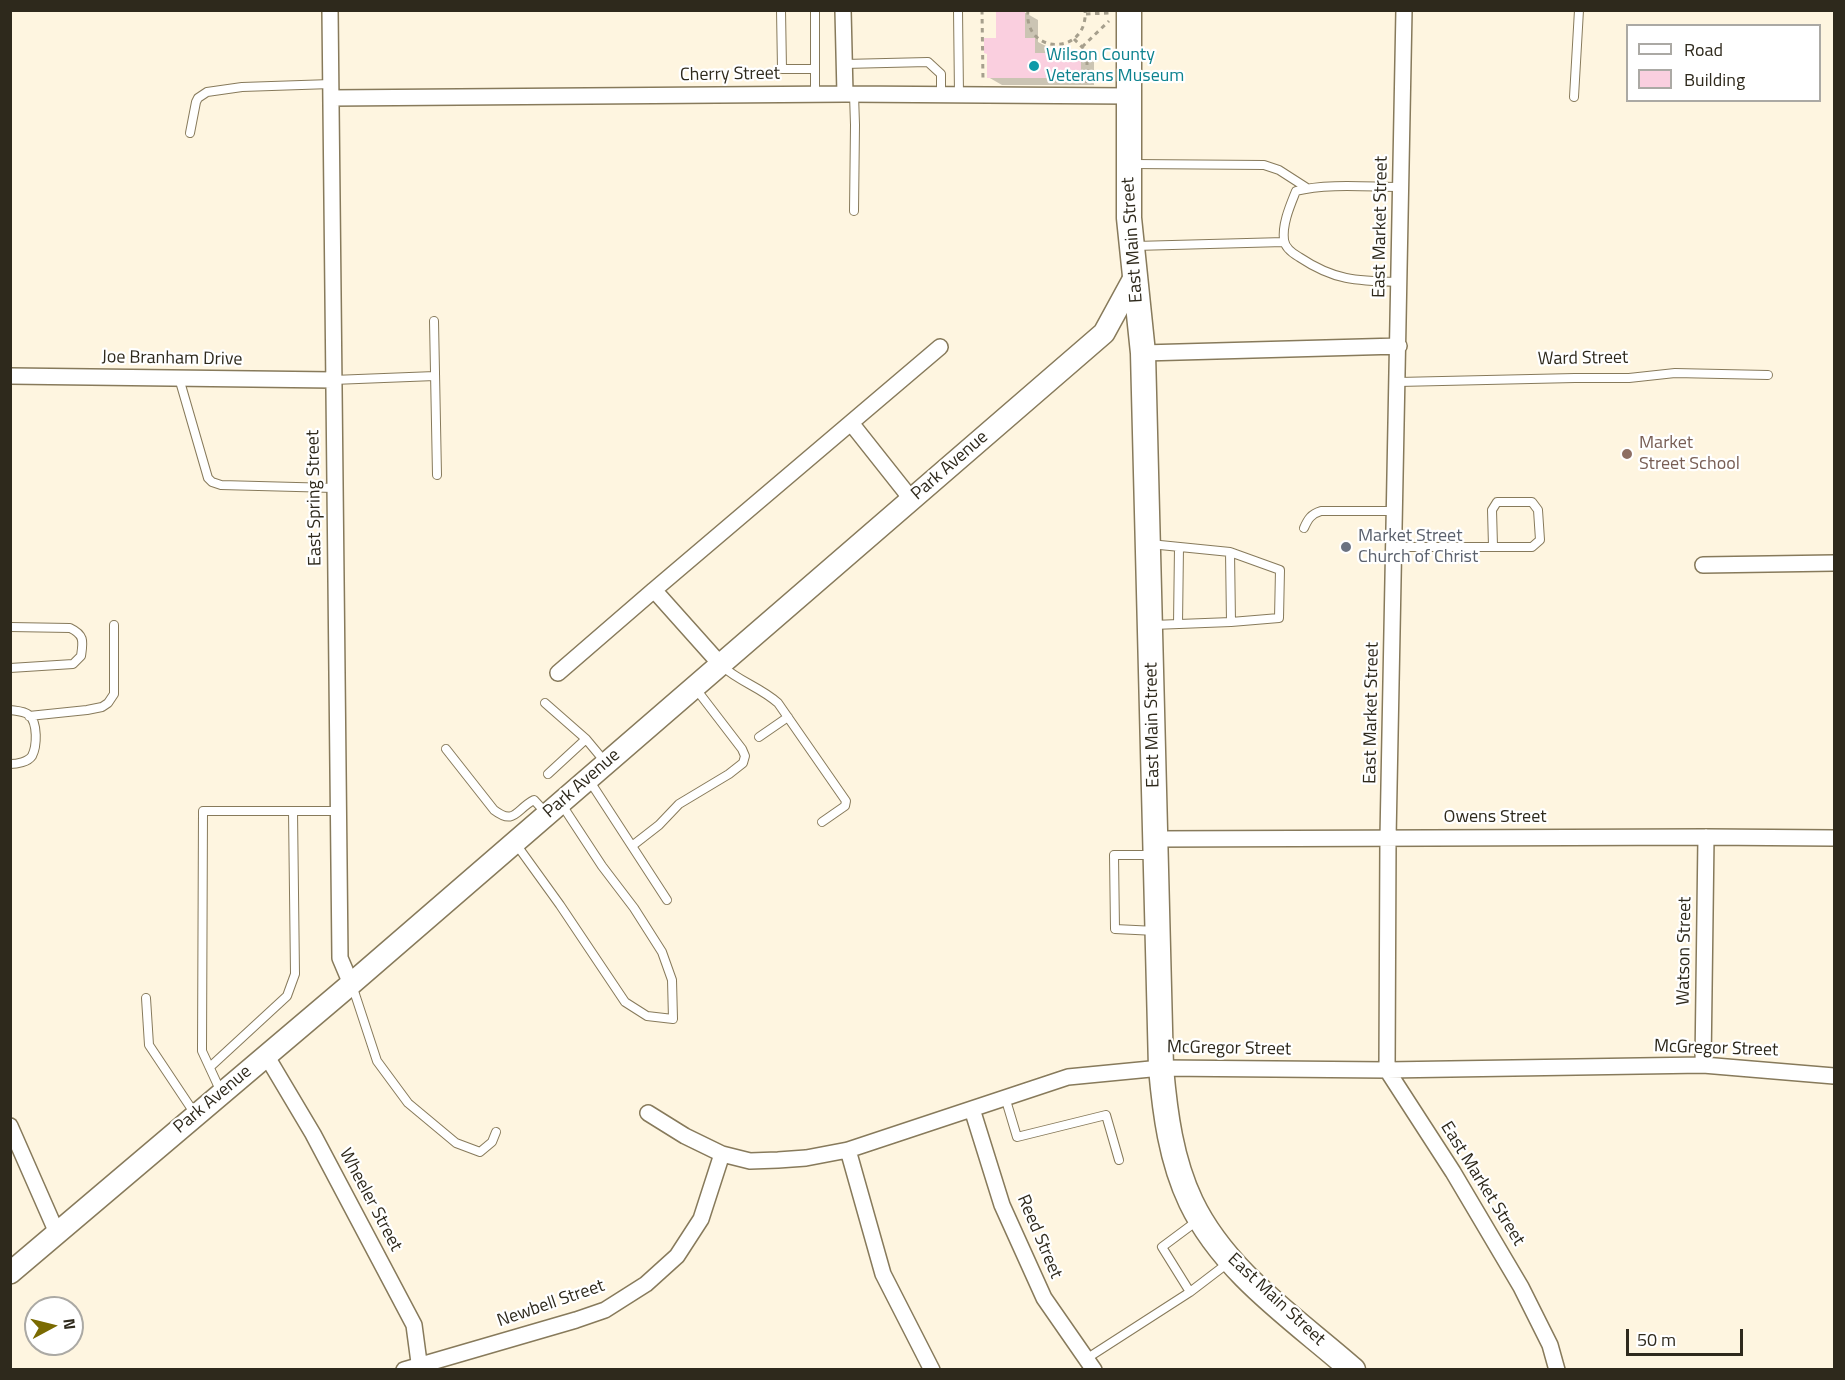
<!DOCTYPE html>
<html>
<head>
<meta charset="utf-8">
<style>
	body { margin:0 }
	#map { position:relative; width:1845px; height:1380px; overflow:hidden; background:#fef5e0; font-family:"Titillium Web",sans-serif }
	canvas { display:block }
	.frame { position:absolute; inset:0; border:12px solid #2e291c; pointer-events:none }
	.legend { position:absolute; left:1626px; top:24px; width:195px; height:78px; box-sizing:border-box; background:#fff; border:2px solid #aba9a4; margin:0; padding:8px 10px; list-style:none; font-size:18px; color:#2e291c }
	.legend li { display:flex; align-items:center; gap:12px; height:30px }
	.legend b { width:30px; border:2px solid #aba9a4 }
	.north { position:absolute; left:24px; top:1296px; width:60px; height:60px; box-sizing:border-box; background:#fff; border:2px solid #aba9a4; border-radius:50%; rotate:83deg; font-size:16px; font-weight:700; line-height:24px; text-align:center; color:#2e291c }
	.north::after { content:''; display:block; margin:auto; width:21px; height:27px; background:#7a6a01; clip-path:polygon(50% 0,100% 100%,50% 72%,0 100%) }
	.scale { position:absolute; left:1626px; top:1329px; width:117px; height:27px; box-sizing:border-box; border:3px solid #2e291c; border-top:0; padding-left:8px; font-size:18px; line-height:21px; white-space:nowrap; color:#2e291c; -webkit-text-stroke:4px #fff; paint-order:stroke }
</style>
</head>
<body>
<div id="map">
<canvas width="1845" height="1380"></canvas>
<div class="frame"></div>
<ul class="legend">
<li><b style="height:8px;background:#fff"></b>Road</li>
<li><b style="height:16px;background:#facfdf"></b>Building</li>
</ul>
<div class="north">N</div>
<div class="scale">50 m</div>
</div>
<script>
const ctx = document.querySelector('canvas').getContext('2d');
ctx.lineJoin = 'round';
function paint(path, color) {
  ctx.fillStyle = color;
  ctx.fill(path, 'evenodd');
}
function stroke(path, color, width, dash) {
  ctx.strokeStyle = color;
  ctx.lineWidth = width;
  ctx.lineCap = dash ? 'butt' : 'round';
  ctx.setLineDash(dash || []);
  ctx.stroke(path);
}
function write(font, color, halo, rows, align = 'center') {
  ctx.font = font + ' "Titillium Web",sans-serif';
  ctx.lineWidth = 4.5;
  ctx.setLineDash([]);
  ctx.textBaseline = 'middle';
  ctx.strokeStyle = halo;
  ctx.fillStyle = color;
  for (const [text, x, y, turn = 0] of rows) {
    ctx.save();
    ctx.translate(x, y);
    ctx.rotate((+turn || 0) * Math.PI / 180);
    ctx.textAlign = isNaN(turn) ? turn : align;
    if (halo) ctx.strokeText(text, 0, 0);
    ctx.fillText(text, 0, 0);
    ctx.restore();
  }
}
paint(new Path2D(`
	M1024 12 1038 20V42L1048 47V55L1080 54 1094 62V85H1002L988 77 998 40Z`), '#0003');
paint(new Path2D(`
	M1025 10V38H1035V53H1081V78H987V54L984 53V38H996V11Z`), '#facfdf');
const lane = new Path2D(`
	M781 10 782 69H814
	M815 10V94
	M958 10 959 95
	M844 64 928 62 941 74V95
	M854 94 855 125 854 211
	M1574 97 1579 10
	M190 133 196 102 198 98 207 92 242 87 331 84
	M1133 164 1264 165 1279 170 1307 188
	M1135 246 1284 242
	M1400 282C1357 281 1335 281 1299 257 1292 253 1285 248 1284 240 1282 224 1290 206 1296 191 1326 183 1370 187 1401 187
	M434 321 437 475
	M179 378 208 478 212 482 221 485 334 488
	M333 380 435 376
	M1398 382 1575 378H1629L1675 373 1768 375
	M1304 528C1308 519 1311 514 1321 511H1395
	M1150 544 1230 552 1231 622 1153 625
	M1395 547H1532L1540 540 1538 510 1532 502H1497L1492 510 1493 546
	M1230 552 1280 570 1279 618 1231 622
	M1178 624 1179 547
	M10 627 70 628C85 635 83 642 81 656L73 664 10 668
	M722 666C740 682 760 687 778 703L846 801 845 806 822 822
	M545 703 586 739 606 763
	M10 710C16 711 24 711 29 715 38 723 37 746 32 756 28 762 17 764 10 764
	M29 716 87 710 102 707 108 703 114 694V625
	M759 737 788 717
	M446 749 494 810C515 826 516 809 534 800L546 813
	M548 774 586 739
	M589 780 667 900
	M516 844 560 905 625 1002 647 1016 673 1019 672 980 662 952 634 908 602 866 562 805
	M632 846 659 825 679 804 729 774 743 763 745 756 742 749 696 689
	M1152 855H1114L1115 929 1156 931
	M352 985 377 1061 408 1103 456 1143 480 1152 492 1142 496 1132
	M146 998 149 1045 195 1114
	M210 1067 287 996 295 974 293 811
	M221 1092 202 1051 203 811H338
	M1005 1097 1017 1137 1106 1115 1119 1160
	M1197 1221 1162 1247 1190 1292 1228 1263
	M1086 1359 1190 1292`);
const street = new Path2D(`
	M330 10 340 958 351 984
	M843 10 845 94
	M1404 10 1388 838 1387 1070 1453 1172 1521 1287 1550 1345 1557 1370
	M331 98 845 94 1129 96
	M1143 353 1399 346
	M10 376 333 380
	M851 423 912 500
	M1703 565 1834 563
	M721 665 654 590 940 347
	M558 673 654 590
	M1156 839 1706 837 1834 838
	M266 1055 313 1134 414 1325 420 1370
	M1703 1065 1706 837
	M972 1109 1002 1205 1044 1298 1094 1370
	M648 1113 685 1136 722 1154 750 1161 778 1160 806 1158 848 1150 1068 1077 1161 1068 1387 1070 1703 1065 1834 1076
	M10 1126 57 1233
	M848 1150 883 1274 932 1370
	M404 1370 576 1320 605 1310 646 1284 677 1256 701 1219 722 1154`);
const secondary = new Path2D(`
	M10 1273 351 984 1104 333 1134 278`);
const primary = new Path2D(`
	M1129 10V218L1143 353 1161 1068C1165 1113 1171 1160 1191 1202 1225 1273 1295 1319 1353 1370`);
stroke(lane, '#877a5b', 10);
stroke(street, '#877a5b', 18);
stroke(secondary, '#877a5b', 24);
stroke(primary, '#877a5b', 27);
stroke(new Path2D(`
	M982 10 983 81
	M1028 10C1023 56 1089 56 1085 10
	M1086 14 1109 13
	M1074 39 1087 52V83
	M1082 47 1109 21`), '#a69f8d', 3, [4.5, 4.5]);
stroke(lane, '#fff', 8);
stroke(street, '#fff', 15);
stroke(secondary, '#fff', 21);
stroke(primary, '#fff', 24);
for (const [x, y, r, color] of [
	[1034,66,6,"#0f9aa8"],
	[1627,454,6,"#8d6e63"],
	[1346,547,6,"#6b7280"]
]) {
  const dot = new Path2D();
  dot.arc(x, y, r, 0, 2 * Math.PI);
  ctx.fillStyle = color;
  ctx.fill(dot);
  stroke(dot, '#fff', 2);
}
write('18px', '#0d838f', '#fff', [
	["Wilson County",1046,56],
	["Veterans Museum",1046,77]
], 'left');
write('18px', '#2e291c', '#fff', [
	["Cherry Street",730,75,-1],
	["East Market Street",1381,227,-89],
	["East Main Street",1133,240,-94],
	["Joe Branham Drive",172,359,1],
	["Ward Street",1583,359,-1],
	["Park Avenue",950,466,-41],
	["East Spring Street",315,498,-91],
	["East Market Street",1372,713,-89],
	["East Main Street",1153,725,-91],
	["Park Avenue",582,784,-41],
	["Owens Street",1495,818],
	["Watson Street",1685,951,-89],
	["McGregor Street",1229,1049,1],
	["McGregor Street",1716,1049,2],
	["Park Avenue",213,1100,-40],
	["East Market Street",1482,1184,58],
	["Wheeler Street",370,1200,62],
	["Reed Street",1039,1237,67],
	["East Main Street",1276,1300,43],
	["Newbell Street",551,1304,-19]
]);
write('18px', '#785e54', '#fff', [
	["Market",1639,444],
	["Street School",1639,465]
], 'left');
write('18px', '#5b616d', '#fff', [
	["Market Street",1358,537],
	["Church of Christ",1358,558]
], 'left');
</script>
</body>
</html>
